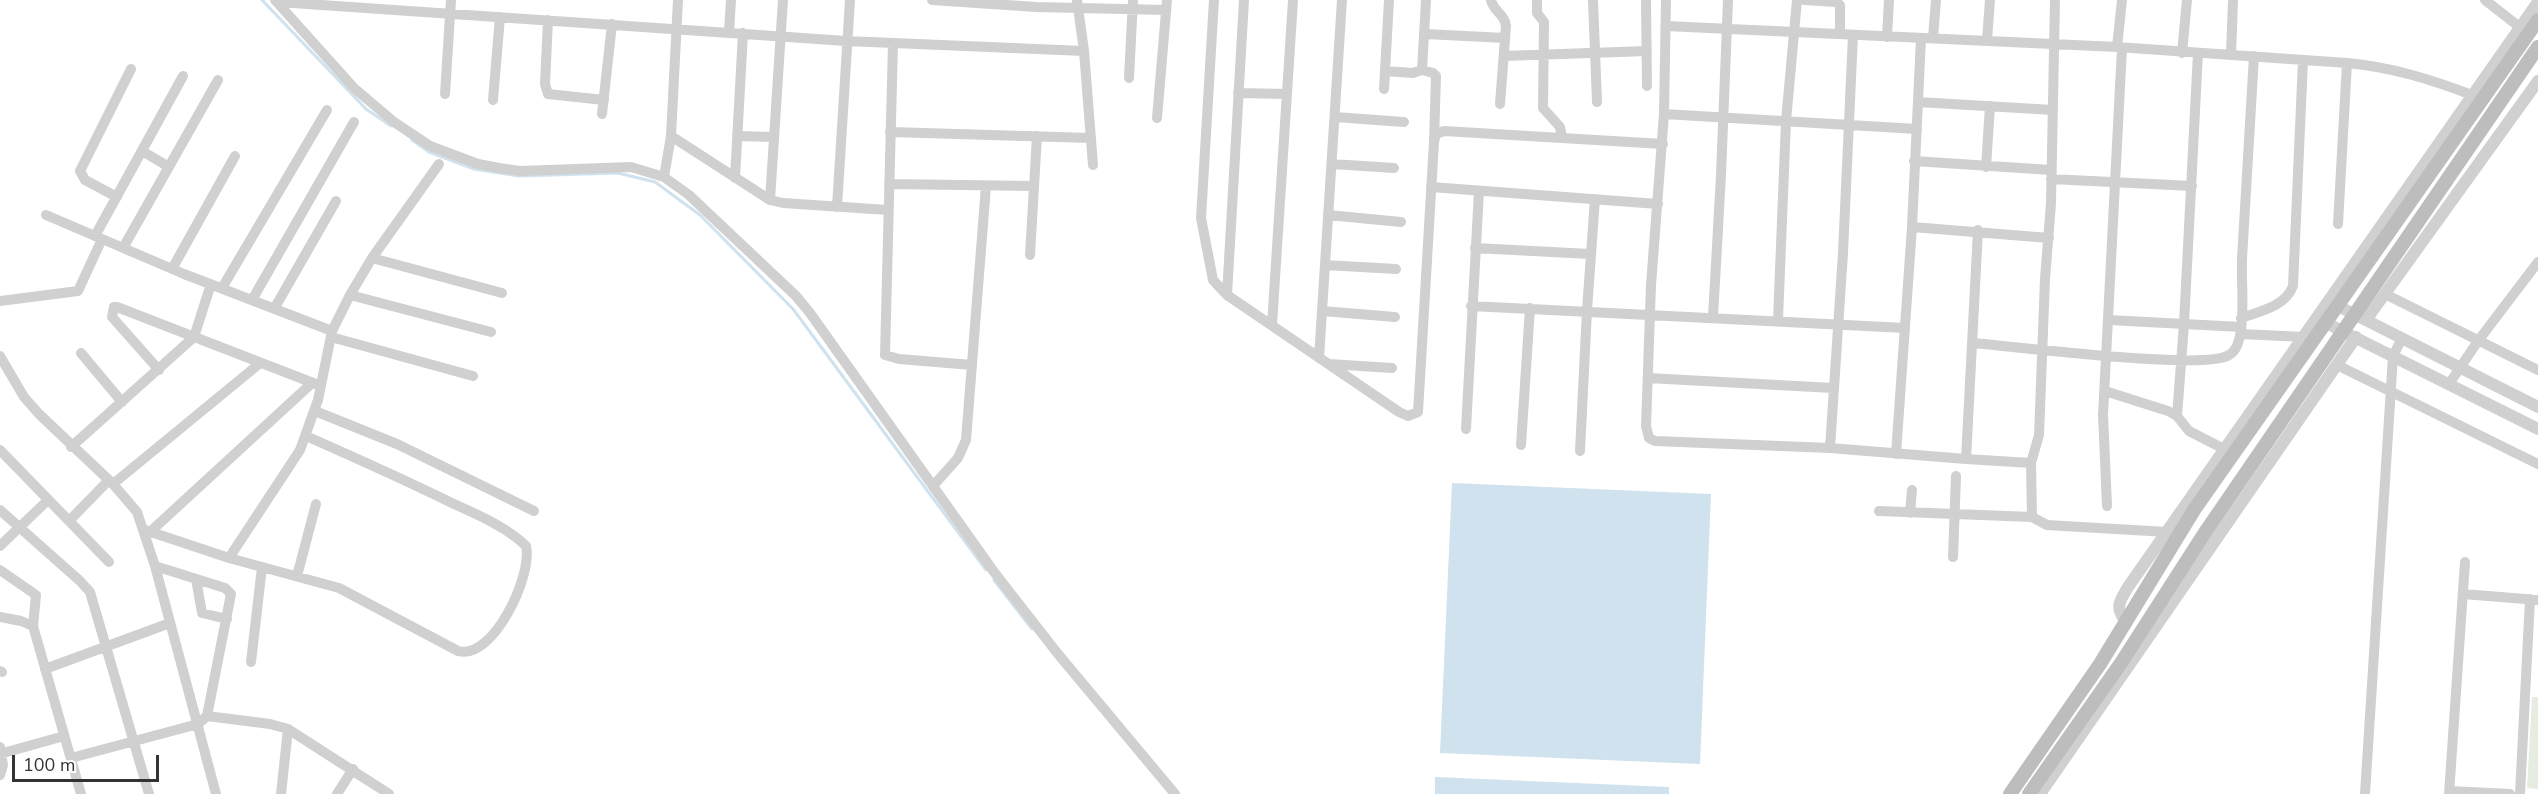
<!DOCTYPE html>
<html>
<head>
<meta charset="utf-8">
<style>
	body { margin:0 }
	#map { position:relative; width:2538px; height:794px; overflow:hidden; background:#fff; font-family:"Nunito Sans",sans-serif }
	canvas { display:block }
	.scale { position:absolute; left:12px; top:755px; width:147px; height:27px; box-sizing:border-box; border:3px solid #333; border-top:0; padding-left:8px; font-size:18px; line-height:21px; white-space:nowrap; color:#333; -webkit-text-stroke:4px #fff; paint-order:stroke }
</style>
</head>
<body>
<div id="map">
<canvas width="2538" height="794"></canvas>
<div class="scale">100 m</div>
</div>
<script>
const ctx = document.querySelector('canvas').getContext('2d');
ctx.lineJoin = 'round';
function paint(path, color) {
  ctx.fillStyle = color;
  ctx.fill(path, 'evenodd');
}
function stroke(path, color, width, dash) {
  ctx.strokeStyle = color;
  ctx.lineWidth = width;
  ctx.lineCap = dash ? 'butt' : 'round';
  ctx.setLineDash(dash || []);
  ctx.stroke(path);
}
paint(new Path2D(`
	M2532 697H2538V789L2527 788Z`), '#e6ecdf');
paint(new Path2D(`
	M1452 483 1711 494 1700 764 1440 753Z
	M1435 777 1669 787V794H1435Z`), '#cfe2ee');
stroke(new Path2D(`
	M262 0 366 109 391 126
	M412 140 429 152 474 169 519 176 618 173 655 182 700 215 793 309 986 570
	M994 580 1032 629`), '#cfe2ee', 3);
stroke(new Path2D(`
	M275 0 354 88 394 122 430 146 478 164 499 168 520 171 631 167 664 177 689 195 796 296 810 313 994 572 1058 654 1175 794
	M932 0 1036 7 1166 10
	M1077 0 1084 51 1093 165
	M1214 0 1201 218 1213 280 1227 295 1399 412 1408 416 1418 412 1434 142 1436 134 1444 131 1663 144
	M1491 0C1493 11 1505 14 1506 26L1500 104
	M1537 0V13L1544 22 1543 108 1560 127 1562 138
	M1593 0 1597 102
	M1646 0 1647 86
	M1666 0 1664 114 1651 285 1646 426 1649 438 1655 441 1830 448 1966 459 1978 230
	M1804 0 1836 2 1840 5V34
	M2485 0 2526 32
	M278 2 846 41 1084 51
	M548 20 545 84 548 94 604 100
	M1666 26 2117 47 2347 63C2391 67 2430 79 2472 95
	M729 32 731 0
	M1425 34 1505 38
	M1887 37 1889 0
	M1933 38 1936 0
	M1987 40 1990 0
	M893 43 885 355 899 359 972 365
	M2117 47 2122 0
	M2182 53 2187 0
	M2231 55 2233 0
	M1504 56 1647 51
	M1422 70 1433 73 1436 76 1434 141
	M1385 71 1413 73 1422 70 1426 0
	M1129 78 1133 0
	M1384 89 1389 0
	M1238 93 1287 94
	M445 94 451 0
	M493 100 500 17
	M1918 102 2053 110
	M602 114 612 24
	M1664 114 1917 129
	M1335 117 1404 122
	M1157 118 1167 0
	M890 132 1091 138
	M671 136 770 200 783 203 888 210
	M737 136 774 137
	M142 151 169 167
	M1914 161 2051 170
	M1332 164 1394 168
	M1986 167 1990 106
	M664 177 671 136 678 0
	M735 178 743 33
	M2051 179 2192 186
	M889 184 1033 186
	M1431 187 1658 204
	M117 197 85 180 80 171 131 69
	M770 200 783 0
	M837 207 850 0
	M46 215 184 274 332 331
	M1328 215 1401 222
	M2338 224 2347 63
	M1912 227 2049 238
	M95 236 183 76
	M123 248 218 80
	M1475 248 1590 254
	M1030 255 1037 136
	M372 258 502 293
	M1325 265 1396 269
	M172 269 235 156
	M222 288 327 110
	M2385 294 2538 370
	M350 295 491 332
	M1227 295 1244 0
	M252 300 354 122
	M0 301 78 291 102 239
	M1471 306 1905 328
	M274 309 336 201
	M1322 311 1395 317
	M1713 317 1721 175 1728 0
	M2241 318C2260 311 2285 307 2293 286L2303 60
	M1778 320 1786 121 1797 0
	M2109 320 2241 327
	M1272 325 1293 0
	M2241 334 2304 337
	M331 337 473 376
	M1972 343C2012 346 2205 371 2229 355 2236 351 2238 344 2240 336 2245 312 2241 284 2242 259 2246 191 2250 124 2254 56
	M81 353 122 402
	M0 356 24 397 39 414 113 484 137 512 155 566 216 794
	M1319 358 1342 0
	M1329 364 1392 368
	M2337 365 2538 464
	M159 370 112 317 114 307H117L321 386
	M1648 378 1833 388
	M2449 384 2478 341 2538 262
	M2105 391 2168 411 2177 416 2189 431 2226 450
	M315 411 397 444 534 511
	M2177 416 2184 324 2198 53
	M1466 429 1479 191
	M1521 445 1530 308
	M71 447 194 337 211 284
	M1830 448 1843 253 1853 35
	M0 450 109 562
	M1580 451 1587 310 1595 199
	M1896 454 1912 227 1921 38
	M1966 459 2031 463
	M113 484 259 364
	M933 486 958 458 966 440 986 186
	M2107 506 2103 415 2122 48
	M0 510 80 581 90 592 149 794
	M1879 511 2032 517 2047 525 2167 532
	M1910 513 1912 490
	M2032 517 2031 463 2039 435 2045 279 2051 203 2055 0
	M69 521 109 480
	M145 530 229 558 339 588 458 651C493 661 533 575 526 546 507 527 478 515 454 504 405 480 356 458 306 436
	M150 532 312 383
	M0 546 48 500
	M1953 557 1956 476
	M229 558 300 450 318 400 332 331 350 295 372 258 439 164
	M0 570 36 595 33 626
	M297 576 316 504
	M196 579 202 613 227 619
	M2463 594 2538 600
	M0 617 21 621 33 626 81 794
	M251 662 262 567
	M45 669 170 623
	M0 671 2 672
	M207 716 270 724 288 729 389 794
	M0 754 64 736
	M71 758 198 724 207 716 231 594 225 588 155 566
	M0 775 3 765 0 747
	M2450 791 2510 794
	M281 794 288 729
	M337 794 353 769
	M2365 794 2393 356 2402 338
	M2449 794 2465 562
	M2520 794 2530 599`), '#d0d0d0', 10);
stroke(new Path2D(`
	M2338 306 2538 407
	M2366 320 2538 81
	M2326 323 2538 429
	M2126 621C2114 607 2120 601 2128 587L2538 2
	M2040 794 2356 337`), '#d0d0d0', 12);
stroke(new Path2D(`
	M2010 794 2100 664 2194 510 2538 20
	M2029 794 2121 663 2204 534 2538 47`), '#bdbdbd', 14);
</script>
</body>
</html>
